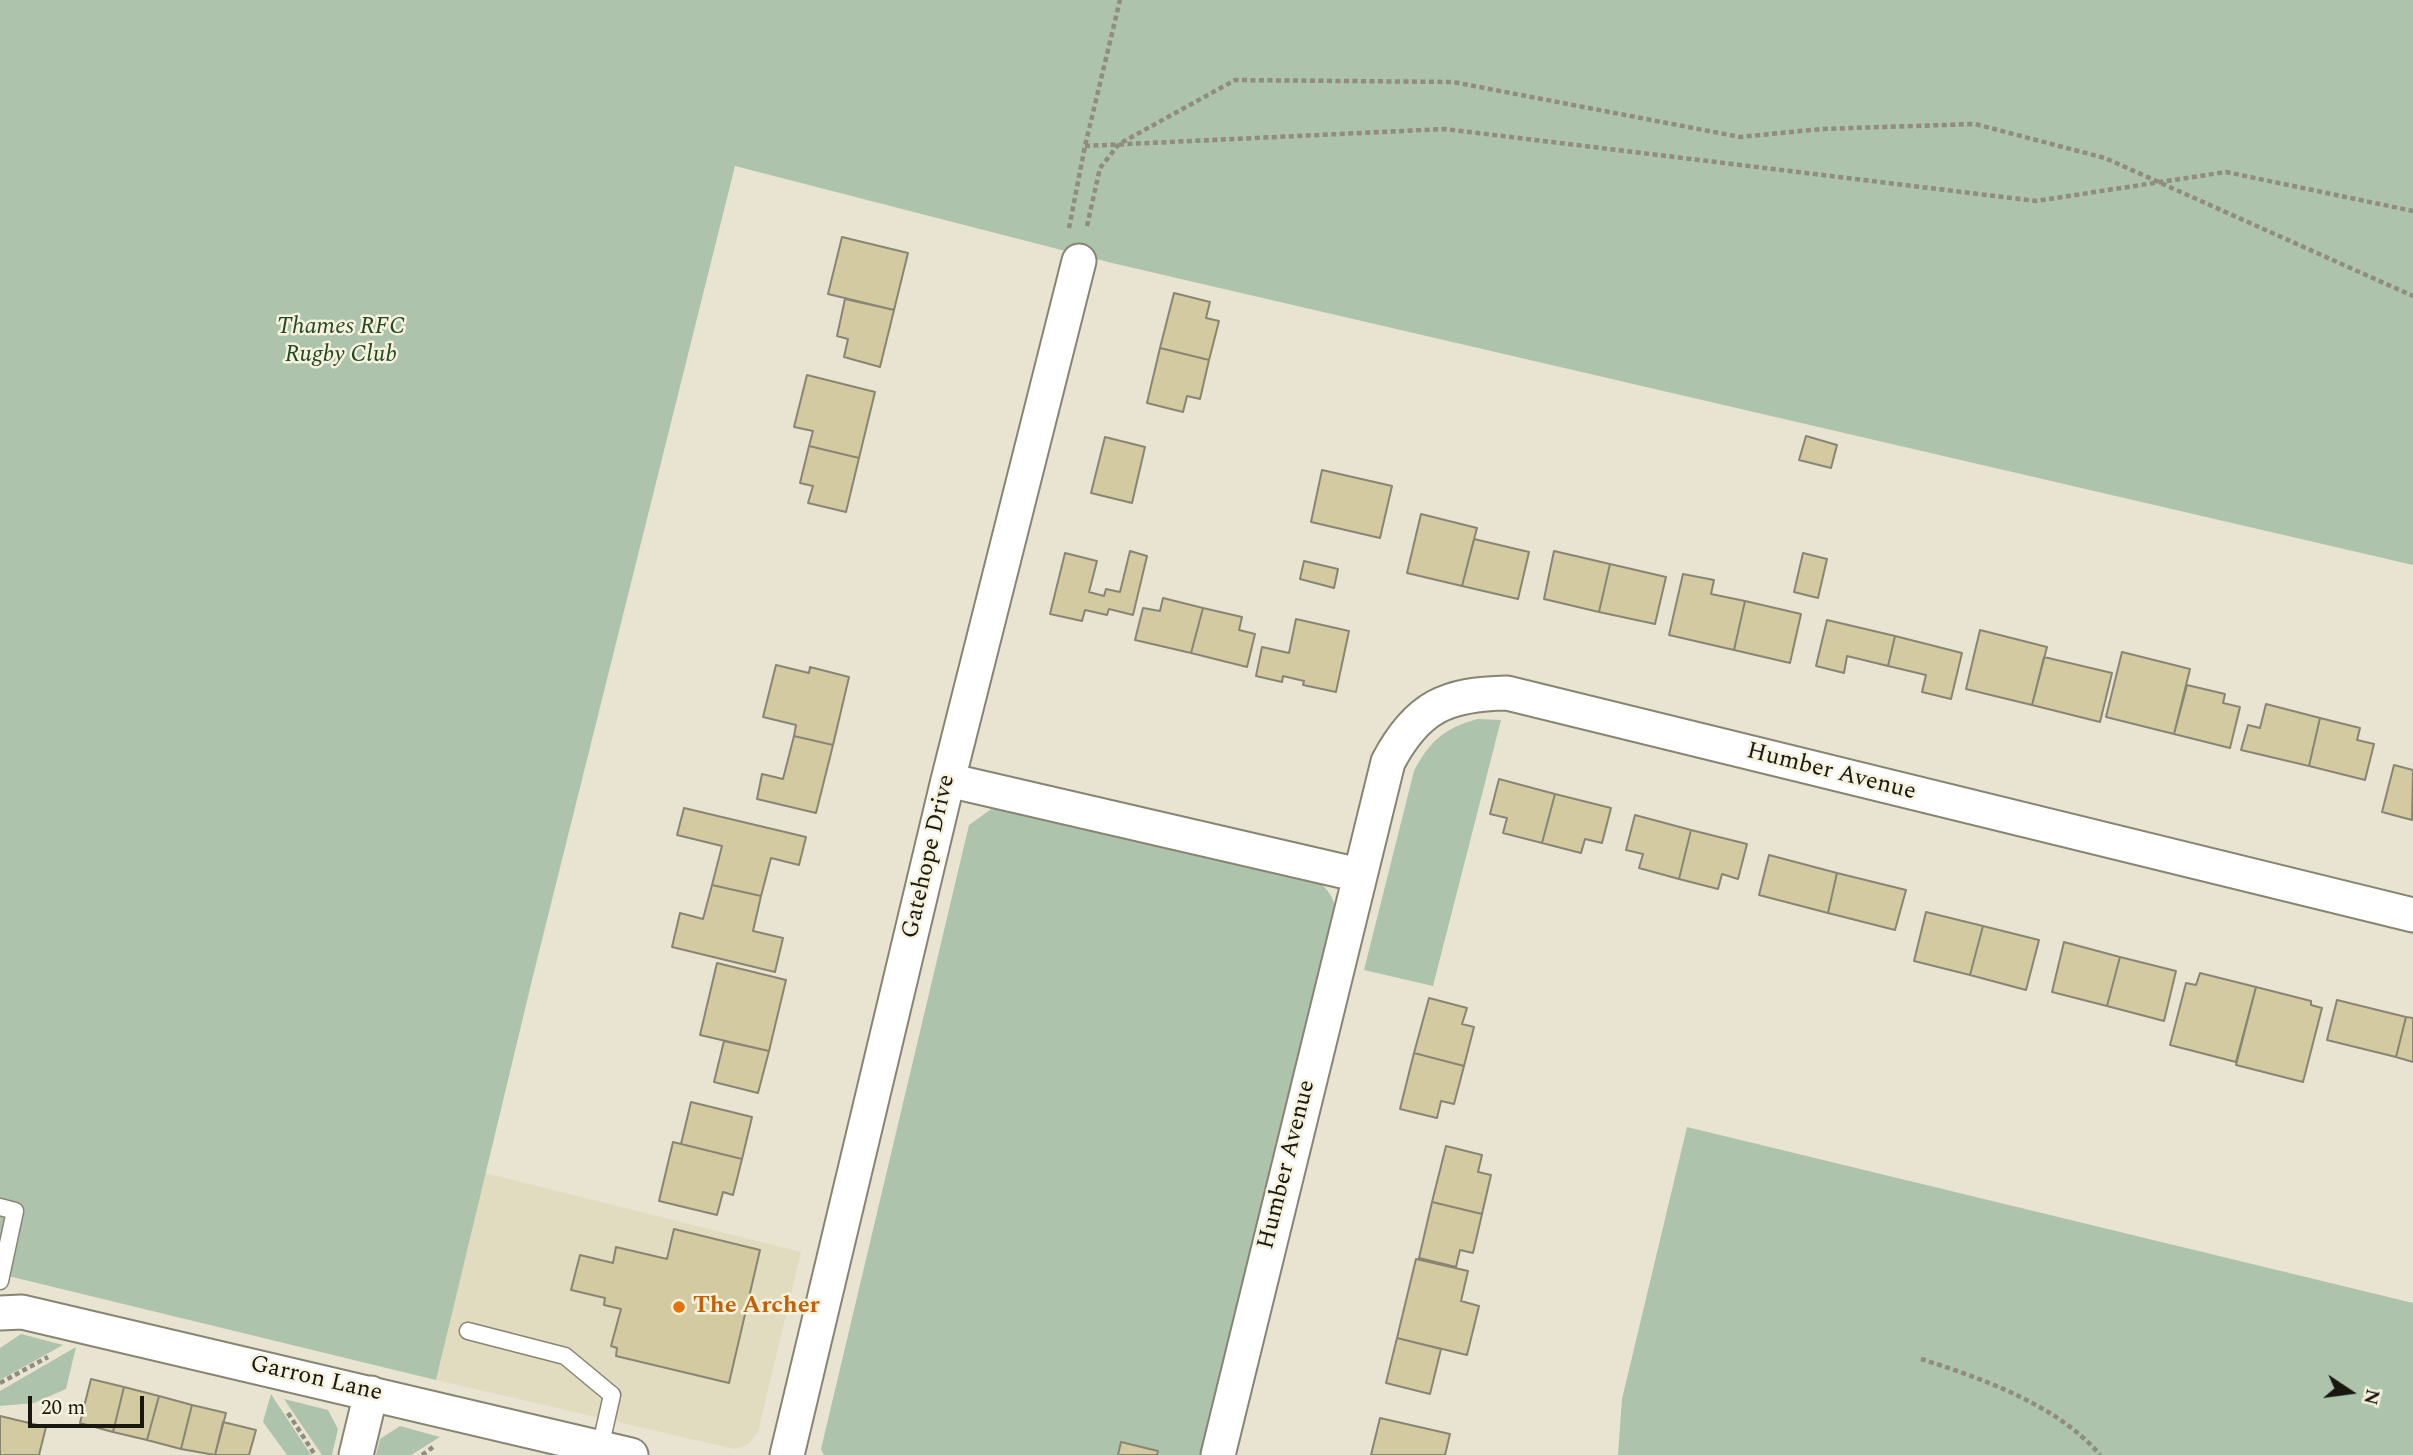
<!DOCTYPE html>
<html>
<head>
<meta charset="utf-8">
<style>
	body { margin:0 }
	#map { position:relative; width:2413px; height:1455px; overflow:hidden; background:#e9e4d1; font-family:Spectral,serif }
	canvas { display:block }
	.north { position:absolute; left:2315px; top:1357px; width:70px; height:70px; -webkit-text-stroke:5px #f6f2de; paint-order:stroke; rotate:103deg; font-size:19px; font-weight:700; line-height:28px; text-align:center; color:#181710 }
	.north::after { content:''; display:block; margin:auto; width:24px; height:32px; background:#181710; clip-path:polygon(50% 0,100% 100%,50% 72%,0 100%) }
	.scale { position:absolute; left:28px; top:1396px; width:116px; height:32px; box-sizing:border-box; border:4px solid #181710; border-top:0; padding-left:9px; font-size:21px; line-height:24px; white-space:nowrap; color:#181710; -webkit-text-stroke:5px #f6f2de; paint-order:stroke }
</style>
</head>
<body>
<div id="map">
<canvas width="2413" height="1455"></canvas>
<div class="north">N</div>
<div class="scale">20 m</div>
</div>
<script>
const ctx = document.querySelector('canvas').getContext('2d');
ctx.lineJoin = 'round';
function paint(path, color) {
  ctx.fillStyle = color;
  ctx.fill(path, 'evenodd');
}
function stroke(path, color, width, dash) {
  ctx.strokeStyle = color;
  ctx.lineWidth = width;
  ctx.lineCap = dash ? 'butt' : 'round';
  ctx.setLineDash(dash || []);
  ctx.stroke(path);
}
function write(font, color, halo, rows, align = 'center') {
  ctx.font = font + ' Spectral,serif';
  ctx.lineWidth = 5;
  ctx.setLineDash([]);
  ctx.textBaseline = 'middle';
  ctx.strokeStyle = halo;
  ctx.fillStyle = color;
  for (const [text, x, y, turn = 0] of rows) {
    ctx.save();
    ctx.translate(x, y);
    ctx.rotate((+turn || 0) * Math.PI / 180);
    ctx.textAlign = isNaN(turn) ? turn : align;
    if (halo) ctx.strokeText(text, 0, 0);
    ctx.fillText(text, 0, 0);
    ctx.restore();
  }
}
paint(new Path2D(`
	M485 1173 801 1252 758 1432 749 1444 734 1449 436 1380Z`), '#e1dbc0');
paint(new Path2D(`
	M0 0H2413V565L1112 263 735 166 533 976 436 1380 0 1274Z
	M1478 719 1501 720 1433 986 1364 970 1414 771C1430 741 1444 728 1478 719Z
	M997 805 1316 880C1329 890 1335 898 1336 916L1205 1455H824L821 1449 969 825Z
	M1687 1127 2413 1303V1455H1618L1622 1399Z
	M21 1334 63 1345 0 1380V1348Z
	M76 1347 66 1389 34 1403 0 1406V1391Z
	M271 1394 311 1455H287L263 1422Z
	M284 1399 328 1410 338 1429 332 1455H322Z
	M400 1426 440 1437 411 1455H376L380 1439Z`), '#adc3ab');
const building = new Path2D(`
	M842 237 908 253 894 310 828 294Z
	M1174 293 1210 302 1206 318 1219 321 1209 360 1160 348Z
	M845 299 894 310 880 367 844 357 848 339 837 336Z
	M1160 348 1209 360 1200 399 1187 396 1183 412 1147 403Z
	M807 375 875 392 859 458 809 446 813 431 794 427Z
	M1806 436 1837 445 1831 468 1799 460Z
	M1105 437 1145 447 1132 503 1091 493Z
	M809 446 859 458 846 512 808 503 813 486 800 483Z
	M1322 470 1392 486 1380 538 1311 522Z
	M1421 514 1477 528 1462 586 1407 573Z
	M1474 539 1529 552 1518 599 1462 586Z
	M1130 551 1147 556 1133 615 1109 609 1107 615 1085 610 1082 621 1050 614 1065 553 1097 561 1089 592 1104 596 1106 589 1120 592Z
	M1554 551 1610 564 1599 612 1544 599Z
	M1803 553 1827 559 1818 598 1794 592Z
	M1304 561 1338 569 1334 588 1300 579Z
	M1610 564 1666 577 1655 624 1599 612Z
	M1683 574 1714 580 1711 594 1745 601 1734 650 1669 635Z
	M1163 598 1203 608 1191 653 1135 640 1143 608 1160 611Z
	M1745 601 1801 614 1790 663 1734 650Z
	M1203 608 1242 617 1239 630 1255 634 1247 667 1191 653Z
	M1296 619 1349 631 1336 692 1303 685 1304 681 1283 676 1282 682 1256 676 1262 647 1289 653Z
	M1827 620 1895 636 1888 666 1847 656 1844 673 1816 666Z
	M1980 630 2047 647 2032 705 1966 689Z
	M1895 636 1962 653 1951 699 1922 692 1926 675 1888 666Z
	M2122 652 2190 669 2174 734 2106 717Z
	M2044 657 2112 673 2100 722 2032 705Z
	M776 665 809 673 810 667 849 677 833 745 794 736 796 725 763 717Z
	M2187 685 2225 694 2223 703 2240 707 2230 748 2174 734Z
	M2266 704 2320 718 2309 766 2241 750 2248 725 2260 728Z
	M2320 718 2360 728 2357 740 2374 744 2365 780 2309 766Z
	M794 736 833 745 816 813 757 799 762 774 783 779Z
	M2394 765 2413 770 2412 820 2382 812Z
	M1499 779 1555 794 1542 843 1503 833 1507 818 1490 814Z
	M1555 794 1611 808 1602 843 1585 839 1581 853 1542 843Z
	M684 808 806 837 799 865 771 858 761 896 712 885 722 846 677 835Z
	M1635 815 1691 830 1679 879 1639 868 1643 854 1626 850Z
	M1691 830 1747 844 1738 879 1722 874 1718 889 1679 879Z
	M1769 855 1837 873 1828 913 1759 895Z
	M1837 873 1906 890 1895 930 1828 913Z
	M712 885 761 896 753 931 783 938 775 972 672 947 680 913 703 919Z
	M1926 912 1983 926 1970 975 1914 961Z
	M1983 926 2039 940 2026 990 1970 975Z
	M2064 942 2120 957 2107 1006 2052 992Z
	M2120 957 2176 971 2164 1021 2107 1006Z
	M717 963 786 980 769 1051 700 1035Z
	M2200 973 2256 987 2236 1062 2170 1045 2186 983 2196 985Z
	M2256 987 2311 1001V1005L2322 1008 2303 1082 2236 1065Z
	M1429 998 1467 1008 1462 1024 1474 1027 1464 1066 1414 1053Z
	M2337 1000 2406 1017 2396 1057 2327 1040Z
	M2406 1017 2413 1018V1062L2396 1057Z
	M724 1041 769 1051 758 1093 714 1082Z
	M1414 1053 1464 1066 1454 1104 1441 1101 1437 1118 1400 1109Z
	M691 1102 752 1117 742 1159 681 1144Z
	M673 1142 742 1159 733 1195 723 1192 717 1215 659 1201Z
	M1446 1146 1482 1155 1478 1172 1491 1175 1482 1214 1432 1202Z
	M1432 1202 1482 1214 1473 1253 1460 1250 1456 1267 1419 1258Z
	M674 1229 760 1250 729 1383 616 1356 617 1348 611 1346 621 1309 604 1305 605 1298 571 1290 580 1255 613 1263 616 1247 667 1259Z
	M1416 1259 1468 1271 1461 1301 1479 1306 1467 1355 1397 1338Z
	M1397 1338 1441 1349 1430 1394 1386 1383Z
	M91 1379 124 1387 113 1432 80 1423Z
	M124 1387 159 1396 147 1440 113 1432Z
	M159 1396 192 1405 181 1449 147 1440Z
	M192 1405 226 1413 215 1455 181 1449Z
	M0 1416 46 1427 39 1455H0Z
	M1380 1418 1450 1434 1445 1455H1371Z
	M223 1422 256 1430 249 1455H215Z
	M1121 1442 1158 1451 1157 1455H1118Z`);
paint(building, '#d3caa2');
stroke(building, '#898573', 2);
const service = new Path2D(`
	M0 1207 15 1211 0 1281
	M468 1331 565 1356 612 1395 600 1448`);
const minor = new Path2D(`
	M948 780 1359 875
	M0 1313 22 1312 631 1455
	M356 1455 371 1393
	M787 1455 948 780 1079 261
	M1218 1455 1388 762C1417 707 1446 694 1507 693L2413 915`);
stroke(service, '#888472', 19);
stroke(minor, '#888472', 37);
stroke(new Path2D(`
	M1085 146 1445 129 2036 201 2226 172 2413 211
	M1087 226 1100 168 1119 144 1235 80 1453 82 1740 137 1821 129 1975 124 2105 158 2413 296
	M1069 228 1085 146 1120 0
	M1921 1359C1981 1378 2058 1405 2100 1455
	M0 1383 48 1357
	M288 1413 315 1455
	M422 1455 433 1447`), '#908c7e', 4.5, [5, 3.5]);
stroke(service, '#fff', 16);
stroke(minor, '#fff', 33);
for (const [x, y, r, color] of [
	[679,1307,7,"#e8710a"]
]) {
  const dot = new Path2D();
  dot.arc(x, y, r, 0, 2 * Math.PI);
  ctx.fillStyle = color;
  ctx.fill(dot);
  stroke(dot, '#f6f2de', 2.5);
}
write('italic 24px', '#204a1f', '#f6f2de', [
	["Thames RFC",341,328],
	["Rugby Club",341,356]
]);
write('24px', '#181710', '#f6f2de', [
	["Humber Avenue",1831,773,14],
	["Gatehope Drive",930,857,-77],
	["Humber Avenue",1288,1165,-76],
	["Garron Lane",316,1380,13]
]);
write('bold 24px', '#c56008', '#f6f2de', [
	["The Archer",693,1307]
], 'left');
</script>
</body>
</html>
